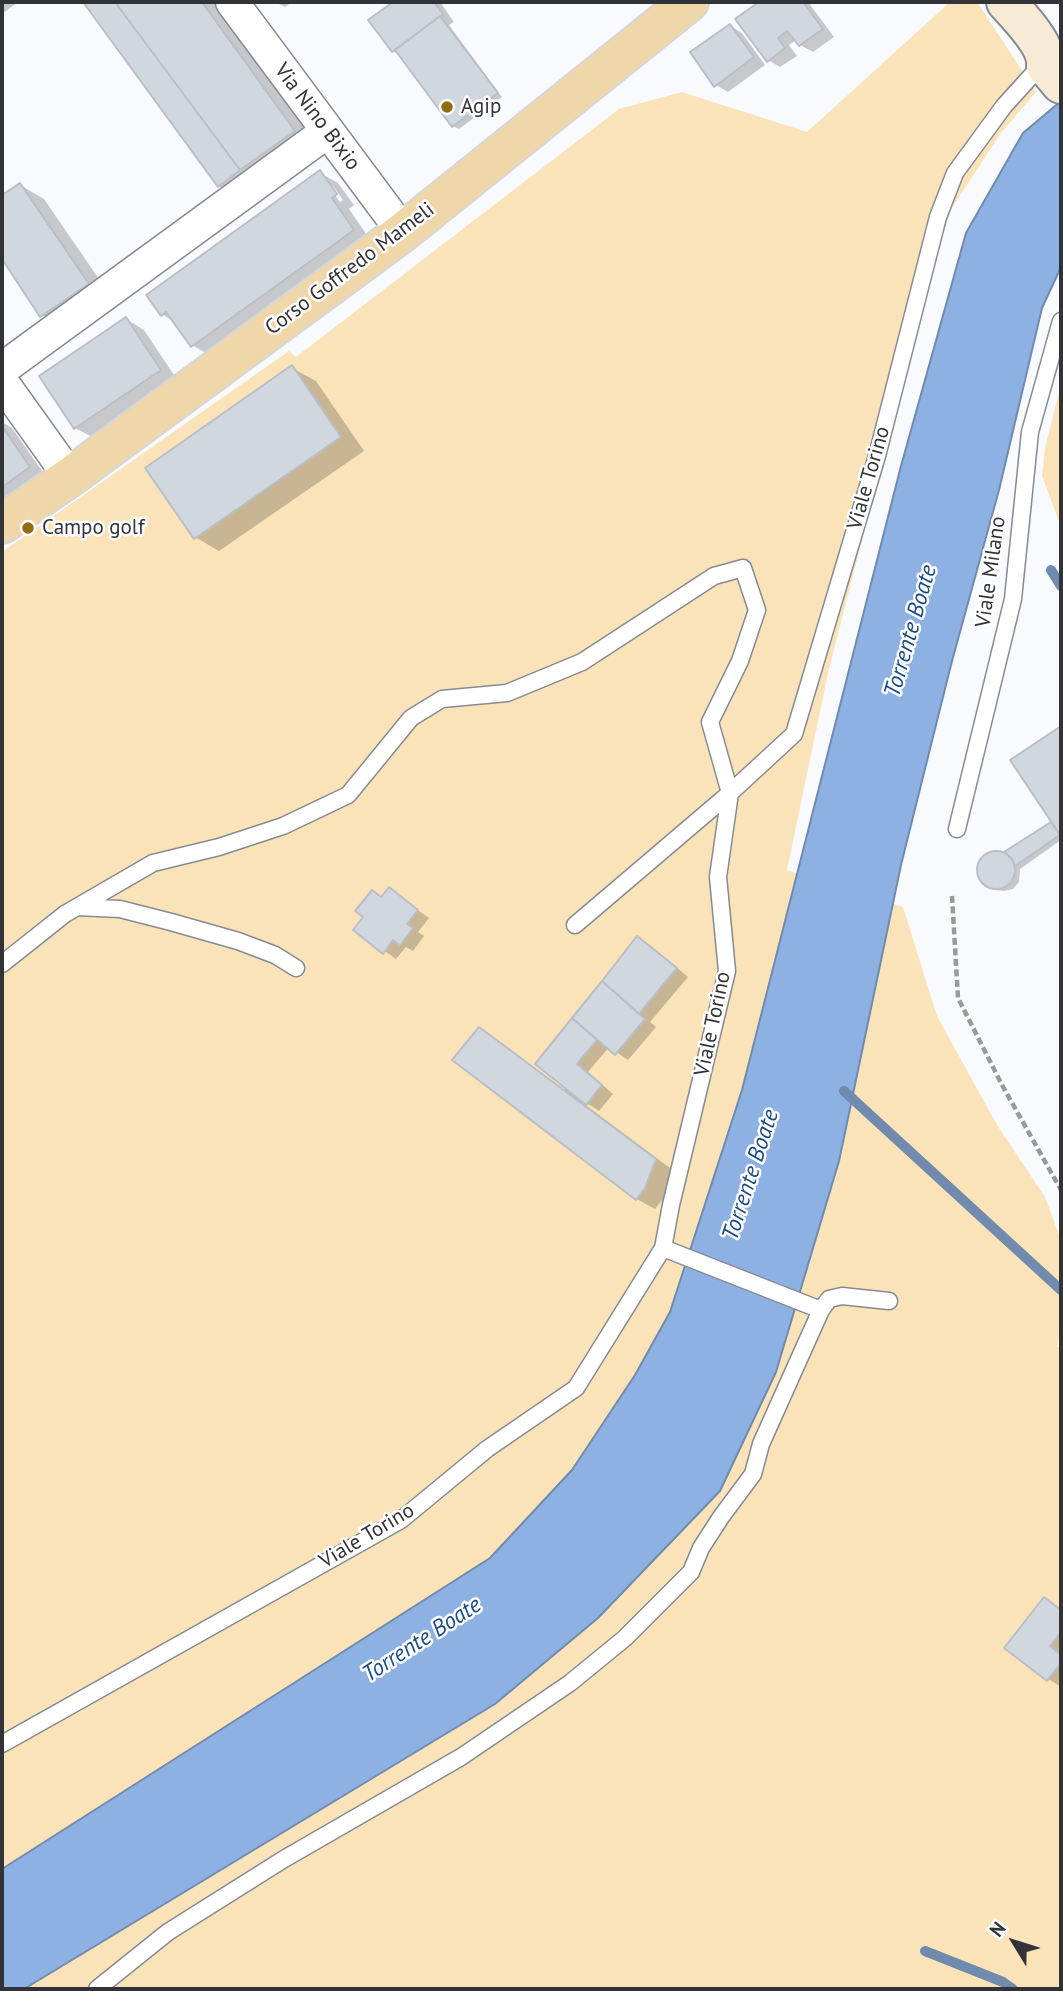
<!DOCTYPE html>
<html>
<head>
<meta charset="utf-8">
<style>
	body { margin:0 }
	#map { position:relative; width:1063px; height:1991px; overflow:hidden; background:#f8fafe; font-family:"PT Sans",sans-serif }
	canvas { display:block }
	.frame { position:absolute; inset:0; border:4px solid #313336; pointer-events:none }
	.north { position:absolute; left:979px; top:1907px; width:70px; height:70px; -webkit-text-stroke:5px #fff; paint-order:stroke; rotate:308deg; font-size:19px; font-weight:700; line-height:28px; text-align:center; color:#313336 }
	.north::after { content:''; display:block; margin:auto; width:24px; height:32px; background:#313336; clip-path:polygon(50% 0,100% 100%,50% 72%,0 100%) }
</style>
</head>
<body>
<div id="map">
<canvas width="1063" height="1991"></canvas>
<div class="frame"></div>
<div class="north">N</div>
</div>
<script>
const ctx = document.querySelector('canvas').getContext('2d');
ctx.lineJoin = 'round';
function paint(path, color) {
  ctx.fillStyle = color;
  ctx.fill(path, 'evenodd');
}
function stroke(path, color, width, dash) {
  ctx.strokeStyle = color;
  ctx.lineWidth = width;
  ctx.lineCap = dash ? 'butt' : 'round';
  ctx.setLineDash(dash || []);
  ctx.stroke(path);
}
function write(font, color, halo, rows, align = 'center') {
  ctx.font = font + ' "PT Sans",sans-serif';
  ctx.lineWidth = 5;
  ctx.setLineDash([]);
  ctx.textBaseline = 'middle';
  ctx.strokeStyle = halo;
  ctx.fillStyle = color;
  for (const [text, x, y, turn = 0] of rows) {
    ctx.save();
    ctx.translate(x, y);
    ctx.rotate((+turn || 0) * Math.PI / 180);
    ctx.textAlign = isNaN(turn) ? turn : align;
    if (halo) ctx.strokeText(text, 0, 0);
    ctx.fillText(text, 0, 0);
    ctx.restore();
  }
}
paint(new Path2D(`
	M950 2H977L1036 92 1001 133 951 209 930 274 828 673 787 870 903 907 937 1016 997 1125 1045 1197 1061 1240V1320L1057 1347H1061V1989H2V552L289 351 296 357 619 109 682 92 807 132Z
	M1061 384V527L1042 476 1045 448Z`), '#fae3b8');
const water = new Path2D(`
	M1061 101V267L1042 308 999 490 952 661 901 865 839 1161 776 1372 720 1491 598 1618 495 1704 24 1989H2V1869L490 1558 572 1470 635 1375 670 1312 742 1090 901 466 966 233 1023 133Z`);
paint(water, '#8db1e2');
stroke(water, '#718bae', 2);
paint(new Path2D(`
	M2 2H18L2 14Z
	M85 2H214L318 145 238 197 219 186Z
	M275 2H292L285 7Z
	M396 2H440L454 22 449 25 502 97 459 129 453 126 402 56 393 51 370 20Z
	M762 2H808L834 37 813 52 800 45 796 40 789 45 797 56 780 67 768 60 738 19Z
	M730 26 742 33 765 65 728 92 716 85Z
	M320 173 338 183 354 205 349 209 371 241 211 356 192 345 175 322 162 314ZM328 186H333L343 200 340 202Z
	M20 185 44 199 112 298 65 329 42 315 2 256V193L5 195Z
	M126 319 144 330 178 381 94 438 75 428Z
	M292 368 316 381 364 451 219 551 195 537Z
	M2 422 12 428 47 478 2 510Z
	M1061 728V840L1020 869 1019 882 1013 889 1004 891 995 890 981 880 978 871 979 862 986 855 994 852 1005 854 1054 823 1012 761Z
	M389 890 429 918 418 932 424 936 413 951 406 947 396 959 355 930Z
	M638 938 650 945 688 977 650 1022 656 1027 628 1060 609 1047 588 1072 613 1094 599 1111 588 1104 587 1106 674 1171 663 1199 655 1209 637 1199 479 1029 498 1040 564 1090 566 1087 537 1064Z
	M1044 1599 1061 1610 1060 1686 1048 1679Z`), '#0003');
stroke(new Path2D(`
	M1051 570 1061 586
	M844 1091 1061 1290
	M925 1951 1003 1982 1013 1989`), '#718bae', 10);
const building = new Path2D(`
	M83 2H115L240 170 218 187Z
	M115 2H202L295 131 240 170Z
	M393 2H434L443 14 392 52 368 20Z
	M759 2H803L823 29 799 46 787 31 778 38 785 48 767 62 735 19Z
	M440 16 498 93 452 127 395 50Z
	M730 24 754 57 714 87 690 52Z
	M320 170 337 194 332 198 354 230 191 347 166 312 161 316 146 295Z
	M20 183 89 284 40 317 2 259V195Z
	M126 317 161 370 74 429 39 376Z
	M292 365 341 437 194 539 145 468Z
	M2 426 30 467 2 487Z
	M1061 726V834L1060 835 1010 760Z
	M1051 822 1060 835 1015 866 1012 859 1004 852Z
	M977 870a19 19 0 1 1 38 0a19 19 0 1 1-38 0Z
	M389 887 418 910 407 924 413 928 400 946 393 940 383 954 353 930 363 917 355 911 372 890 381 897Z
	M637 936 677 968 639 1014 602 981Z
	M602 981 645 1019 615 1055 572 1018Z
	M572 1018 597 1040 577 1064 602 1085 586 1105 535 1064Z
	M479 1027 656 1159 645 1188 636 1200 452 1060Z
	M1044 1597 1061 1610V1632L1050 1646 1061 1655V1663L1047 1681 1004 1648Z`);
paint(building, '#d1d7df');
stroke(building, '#babfc7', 2);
const lane = new Path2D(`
	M957 829 1013 599 1030 432 1061 321
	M77 907 120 909 171 922 238 941 275 955 296 968
	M2 964 65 914 153 863 219 847 283 826 348 795 411 718 442 699 507 693 582 662 714 576 743 568 757 610 740 661 710 722 730 793 575 925
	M663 1248 821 1310
	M2 1744 401 1520 487 1449 576 1388 663 1248 671 1205 727 971 718 877 730 793 794 734 877 456 938 217 955 173 1004 106 1043 63
	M97 1989 168 1932 284 1859 461 1757 570 1683 625 1638 691 1572 701 1548 721 1517 753 1474 761 1444 821 1310 829 1299 842 1296 889 1301`);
const street = new Path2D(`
	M232 2 403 232
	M2 369 328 131
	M2 382 70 477`);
const secondary = new Path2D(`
	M1006 2C1019 16 1048 46 1046 66L1061 84`);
const primary = new Path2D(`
	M2 524 70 477 403 232 689 2`);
stroke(lane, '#868b93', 19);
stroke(street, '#868b93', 35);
stroke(secondary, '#868b93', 42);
stroke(primary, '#d6d6d7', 42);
stroke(new Path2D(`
	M952 896 958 998 1002 1085 1061 1190`), '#97999d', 4.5, [7, 3.5]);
stroke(lane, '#fff', 16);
stroke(street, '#fff', 32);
stroke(secondary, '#f7ebd5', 38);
stroke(primary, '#efd7aa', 38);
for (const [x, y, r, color] of [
	[447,107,7,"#926c14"],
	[28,528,7,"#926c14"]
]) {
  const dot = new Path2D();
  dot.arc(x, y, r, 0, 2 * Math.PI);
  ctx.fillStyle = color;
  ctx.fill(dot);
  stroke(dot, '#fff', 2.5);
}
write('21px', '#313336', '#fff', [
	["Agip",461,107],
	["Campo golf",42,528]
], 'left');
write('21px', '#313336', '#fff', [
	["Via Nino Bixio",317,117,53],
	["Corso Goffredo Mameli",350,269,-37],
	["Viale Torino",869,478,-74],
	["Viale Milano",991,572,-82],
	["Viale Torino",713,1024,-78],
	["Viale Torino",367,1536,-31]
]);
write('italic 23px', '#1b4a85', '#fff', [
	["Torrente Boate",911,631,-74],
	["Torrente Boate",751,1175,-72],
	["Torrente Boate",422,1640,-33]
]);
</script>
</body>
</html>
